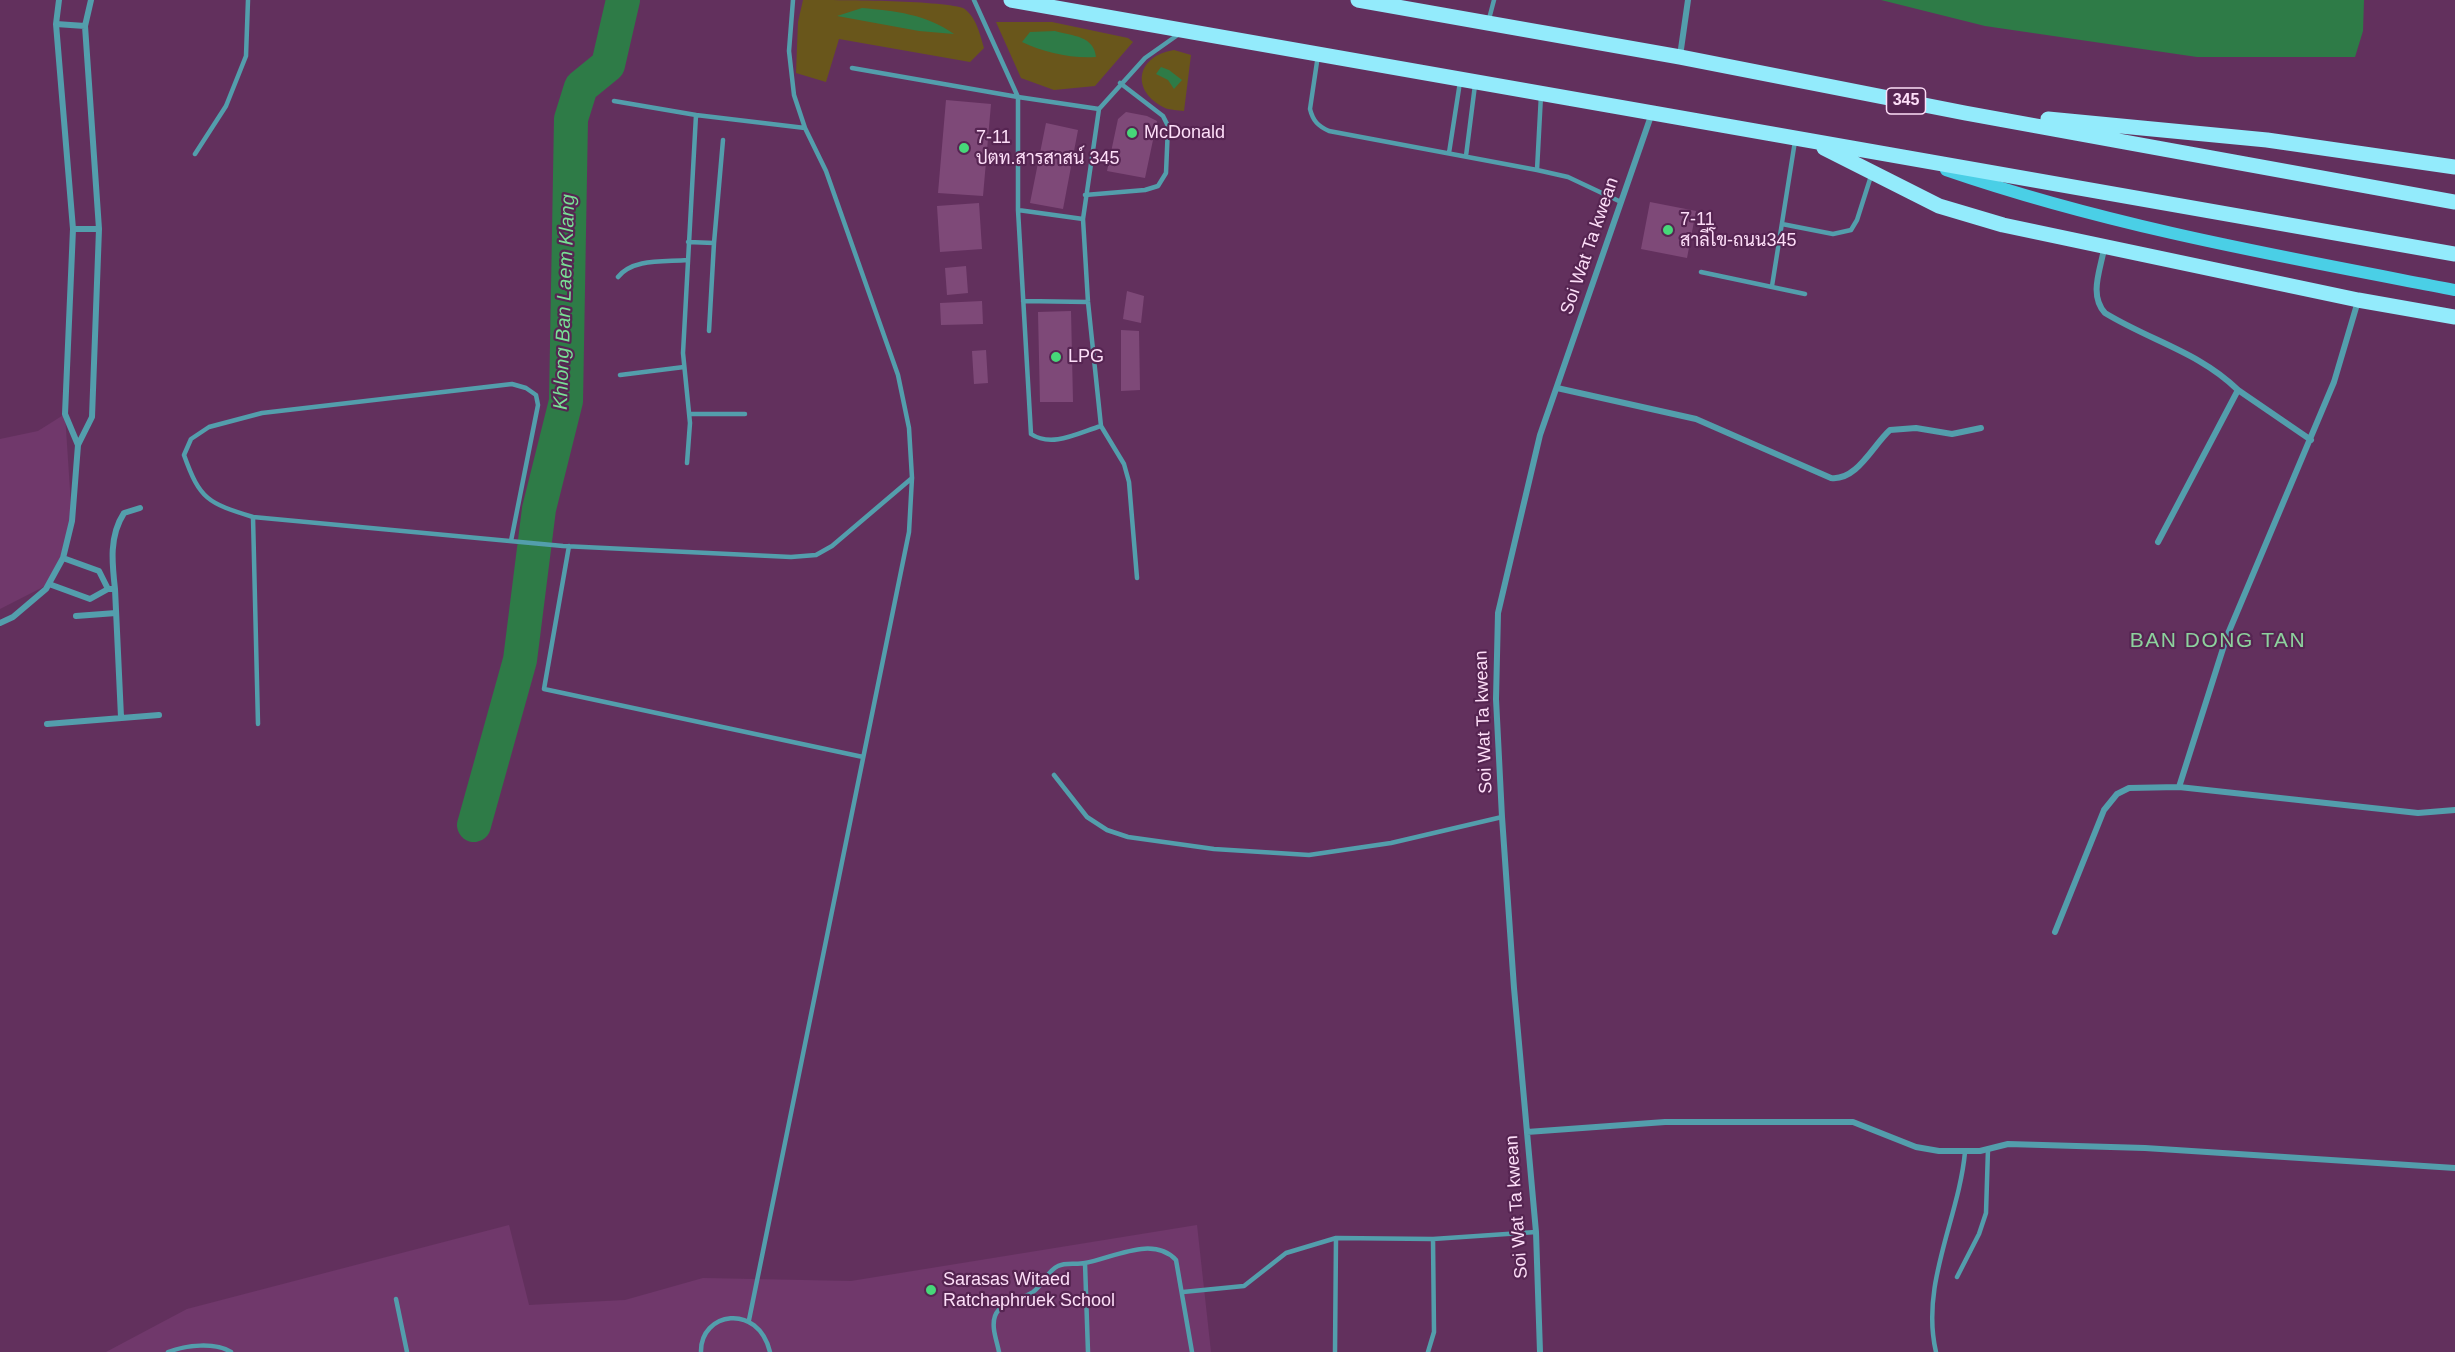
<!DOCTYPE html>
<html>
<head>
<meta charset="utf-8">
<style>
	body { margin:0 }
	canvas { display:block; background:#62305d }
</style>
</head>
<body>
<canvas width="2455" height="1352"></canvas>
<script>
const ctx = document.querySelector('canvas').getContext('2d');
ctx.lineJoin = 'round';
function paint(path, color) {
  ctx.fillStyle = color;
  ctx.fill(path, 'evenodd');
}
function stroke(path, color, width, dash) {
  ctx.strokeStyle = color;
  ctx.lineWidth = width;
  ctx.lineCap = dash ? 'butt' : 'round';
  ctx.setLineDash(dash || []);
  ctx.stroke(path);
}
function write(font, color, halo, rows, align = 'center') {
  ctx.font = font + ' Arial,Sarabun,sans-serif';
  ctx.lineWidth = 4.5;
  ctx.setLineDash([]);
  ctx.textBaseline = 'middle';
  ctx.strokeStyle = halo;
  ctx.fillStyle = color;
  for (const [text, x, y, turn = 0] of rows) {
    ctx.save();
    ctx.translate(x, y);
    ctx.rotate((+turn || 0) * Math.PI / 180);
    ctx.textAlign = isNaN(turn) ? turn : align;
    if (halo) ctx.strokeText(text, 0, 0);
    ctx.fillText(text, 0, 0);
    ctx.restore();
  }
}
paint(new Path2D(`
	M65 414 72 521 63 558 49 584 0 609V439L38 431Z
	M509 1225 529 1305 625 1300 703 1278 851 1281 1197 1225 1211 1352H106L187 1309Z`), '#70386b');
paint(new Path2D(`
	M803 0C837 0 937 0 963 8 976 16 980 34 984 48L970 62 839 39 826 82 796 73 798 22Z
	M996 22H1052L1128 38 1133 42 1095 86 1054 90 1021 78Z
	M1174 50 1191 55 1184 111C1178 110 1170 110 1165 108 1130 91 1136 56 1174 50Z`), '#69561b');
paint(new Path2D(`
	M1881 0H2364L2363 31 2355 57H2197L1985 26Z
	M862 8C895 11 926 14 954 34L919 31 837 16Z
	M1055 31C1073 36 1094 36 1096 57 1072 59 1043 52 1022 42L1030 32Z
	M1161 67 1169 70 1182 80 1174 89 1168 80 1156 74Z`), '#2e7b47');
stroke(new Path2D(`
	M474 825 520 660 539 509 566 401 571 119 581 87 608 65 623 0`), '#2e7b47', 34);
paint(new Path2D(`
	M946 100 991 104 983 196 938 193Z
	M1126 112 1147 116 1157 121 1145 178 1107 171 1118 119Z
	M1046 123 1078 130 1063 209 1030 203Z
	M1650 202 1696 211 1687 258 1641 249Z
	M979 203 982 249 940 252 937 206Z
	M966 266 968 293 947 295 945 268Z
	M1127 291 1144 296 1141 323 1123 319Z
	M982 301 983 324 941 325 940 303Z
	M1071 311 1073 402H1040L1038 312Z
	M1121 330 1139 331 1140 390 1121 391Z
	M986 350 988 383 974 384 972 351Z`), '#7e4978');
stroke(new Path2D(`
	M974 0 1018 97 1099 109 1145 58 1179 34
	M1489 19 1494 0
	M1318 55 1310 109C1313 121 1318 126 1329 131L1537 170 1568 177 1621 202
	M852 68 1018 97V210L1031 434C1052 448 1078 433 1101 426
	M614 101 696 115
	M1099 109 1083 219 1088 302 1101 426 1124 464 1129 482 1137 578
	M1449 153 1460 82
	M195 154 226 106 246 56 248 0
	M1466 156 1475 85
	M1537 170 1541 95
	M1085 195 1145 190 1158 186 1166 173 1168 126 1163 116 1120 83
	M1018 210 1083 219
	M1782 224 1833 234 1851 230 1857 220 1871 176
	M688 242 714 243 709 331
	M714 243 723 140
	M1701 272 1805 294
	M618 277C633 258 665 262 687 260
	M1772 286 1795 141
	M1023 301 1088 302
	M620 375 684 367
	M690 414H745
	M687 463 690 423 683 353 696 115 805 128
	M253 517 258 724
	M511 541 538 405 536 395 526 388 512 384 262 413 209 427 191 439 184 455C200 500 208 503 253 517L563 546 791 557 816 555 832 546 912 478
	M569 546 544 689 863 757
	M1054 775 1087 817 1107 830 1128 837 1214 849 1309 855 1391 843 1502 817
	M1085 1263 1088 1352
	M1957 1277 1979 1234 1986 1213 1988 1149
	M1183 1292 1244 1286 1286 1253 1336 1238 1433 1239 1536 1232
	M396 1299 407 1352
	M749 1320 909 532 912 478 909 428 898 375 826 171 805 128 794 95 789 51 793 0
	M168 1352C186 1345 215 1342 231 1352
	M701 1352C700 1312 758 1302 770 1352
	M999 1352C997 1341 991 1327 995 1316 1001 1300 1021 1300 1033 1292 1043 1285 1047 1271 1058 1266 1066 1262 1076 1265 1085 1263 1113 1258 1153 1235 1176 1260L1192 1352
	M1335 1352 1336 1238
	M1428 1352 1434 1332 1433 1239
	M1936 1352C1920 1284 1959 1218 1965 1152`), '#539eac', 4.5);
stroke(new Path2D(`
	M59 0 56 24 73 229 65 414 78 445
	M56 24 85 26
	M1680 56 1688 0
	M73 229H99
	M2104 249C2100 271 2089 295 2105 313 2151 341 2199 352 2238 390L2158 542
	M1557 388 1696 419 1831 478C1857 481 1873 445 1890 430L1916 428 1952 434 1981 428
	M2238 390 2311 440
	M49 584 90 599 108 589 99 571 63 558
	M108 589H115L121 717
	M115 589C112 563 109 536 124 513L140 508
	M76 616 116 613
	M0 623 13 617 46 589 63 558 72 521 78 445 92 417 99 229 85 26 91 0
	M47 724 159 715
	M2179 787 2227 636 2334 382 2358 301
	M2055 932 2104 810 2117 794 2129 788 2179 787 2418 813 2455 810
	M1527 1132 1665 1122H1853L1916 1147 1939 1151H1980L2008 1144 2145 1148 2455 1168
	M1540 1352 1536 1232 1514 988 1502 817 1496 699 1498 613 1540 435 1652 113`), '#539eac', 6);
stroke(new Path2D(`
	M1946 170C2111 227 2284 257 2455 290`), '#4acfe6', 12);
stroke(new Path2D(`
	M1011 0 2455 254
	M1358 0 1680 57 1965 113 2455 202
	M2048 119 2267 140 2455 167
	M1824 148 1939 206 2003 225 2358 300 2455 317`), '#93ebfc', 15);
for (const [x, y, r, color] of [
	[1132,133,6,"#47d779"],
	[964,148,6,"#47d779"],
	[1668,230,6,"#47d779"],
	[1056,357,6,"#47d779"],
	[931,1290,6,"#47d779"]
]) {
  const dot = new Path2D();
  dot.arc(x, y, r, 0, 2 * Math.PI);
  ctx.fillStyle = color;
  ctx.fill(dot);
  stroke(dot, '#562552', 2);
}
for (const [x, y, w] of [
	[1906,101,39]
]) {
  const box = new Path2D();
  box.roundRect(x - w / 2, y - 13, w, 26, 4.5);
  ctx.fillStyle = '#562552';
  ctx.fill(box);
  stroke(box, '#fddef8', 1.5);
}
write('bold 16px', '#fddef8', null, [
	["345",1906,101]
]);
write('18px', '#fddef8', '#562552', [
	["McDonald",1144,133],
	["7-11",976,138],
	["ปตท.สารสาสน์ 345",976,159],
	["7-11",1680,220],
	["สาลีโข-ถนน345",1680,241],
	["LPG",1068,357],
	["Sarasas Witaed",943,1280],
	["Ratchaphruek School",943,1301]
], 'left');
write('18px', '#fddef8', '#562552', [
	["Soi Wat Ta kwean",1590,246,-71],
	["Soi Wat Ta kwean",1484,722,-92],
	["Soi Wat Ta kwean",1517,1207,-94]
]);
write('italic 20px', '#79df95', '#562552', [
	["Khlong Ban Laem Klang",565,302,-88]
]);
ctx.letterSpacing = '1.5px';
write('21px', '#8dd19d', '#562552', [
	["BAN DONG TAN",2218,641]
]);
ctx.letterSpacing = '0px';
</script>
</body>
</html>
